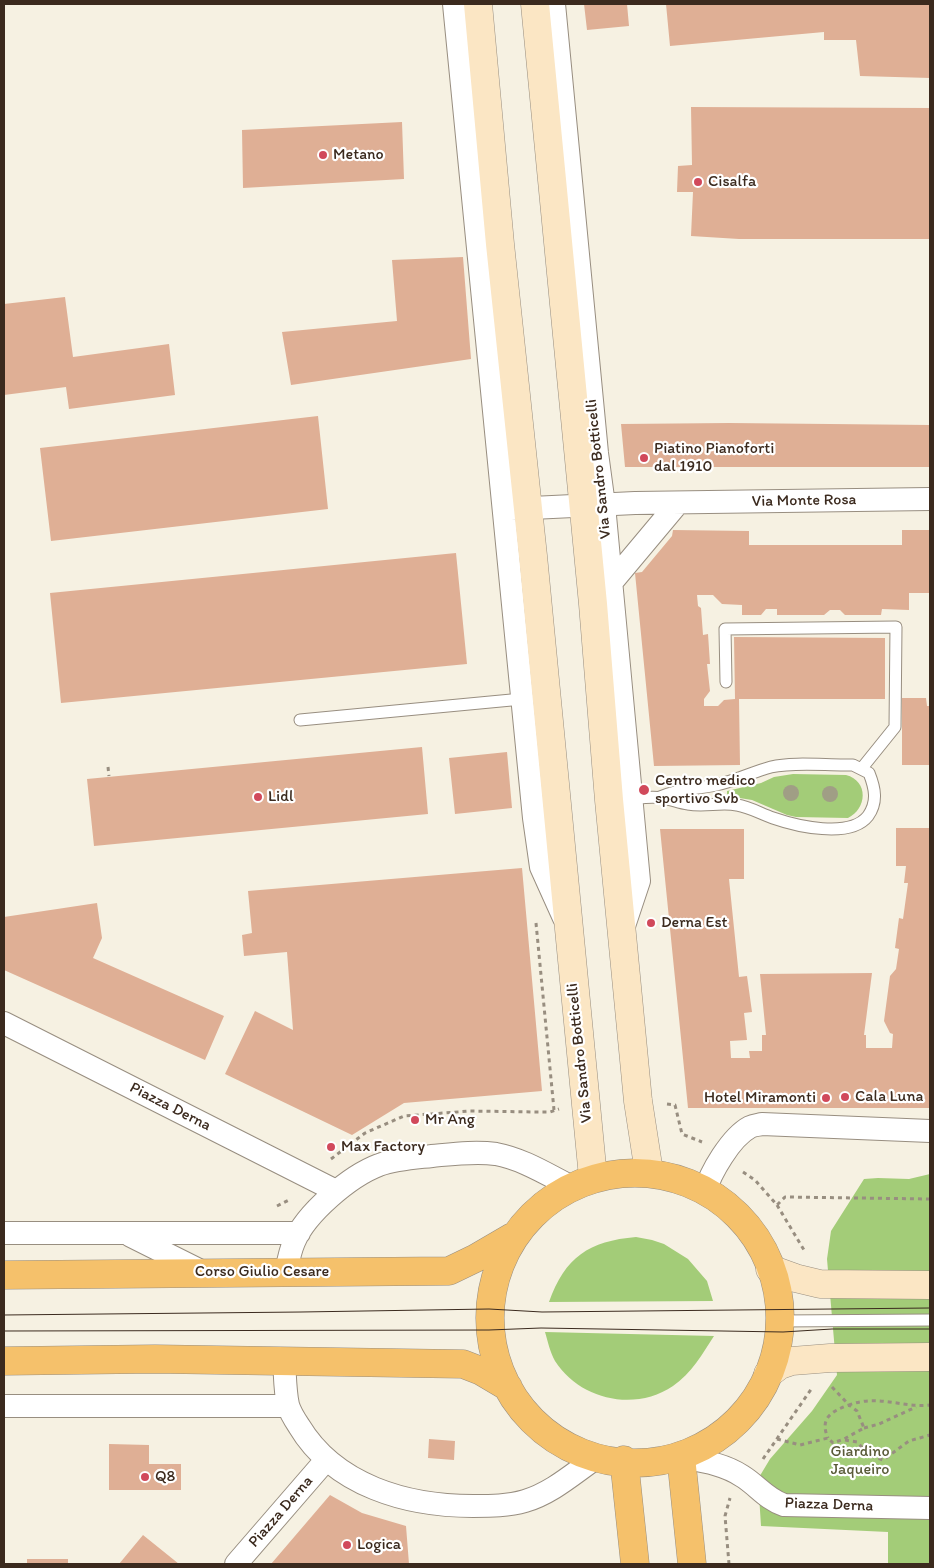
<!DOCTYPE html>
<html>
<head>
<meta charset="utf-8">
<style>
	body { margin:0 }
	#map { position:relative; width:934px; height:1568px; overflow:hidden; background:#f6f1e2; font-family:Itim,sans-serif }
	canvas { display:block }
	.frame { position:absolute; inset:0; border:5px solid #3b2a1e; pointer-events:none }
</style>
</head>
<body>
<div id="map">
<canvas width="934" height="1568"></canvas>
<div class="frame"></div>
</div>
<script>
const ctx = document.querySelector('canvas').getContext('2d');
ctx.lineJoin = 'round';
function paint(path, color) {
  ctx.fillStyle = color;
  ctx.fill(path, 'evenodd');
}
function stroke(path, color, width, dash) {
  ctx.strokeStyle = color;
  ctx.lineWidth = width;
  ctx.lineCap = dash ? 'butt' : 'round';
  ctx.setLineDash(dash || []);
  ctx.stroke(path);
}
function write(font, color, halo, rows, align = 'center') {
  ctx.font = font + ' Itim,sans-serif';
  ctx.lineWidth = 4.5;
  ctx.setLineDash([]);
  ctx.textBaseline = 'middle';
  ctx.strokeStyle = halo;
  ctx.fillStyle = color;
  for (const [text, x, y, turn = 0] of rows) {
    ctx.save();
    ctx.translate(x, y);
    ctx.rotate((+turn || 0) * Math.PI / 180);
    ctx.textAlign = isNaN(turn) ? turn : align;
    if (halo) ctx.strokeText(text, 0, 0);
    ctx.fillText(text, 0, 0);
    ctx.restore();
  }
}
paint(new Path2D(`
	M793 774 846 775C869 781 867 809 848 818L796 817 787 815 752 800 727 796V791L761 783 774 777Z
	M930 1174V1564H888V1532L761 1526 758 1479 770 1459 812 1411 837 1375 827 1259 831 1231 864 1179 878 1178 909 1179Z
	M636 1237 652 1240 664 1244 688 1259 707 1281 713 1301 549 1302C565 1257 589 1241 636 1237Z
	M545 1332 714 1336C703 1353 691 1374 673 1386 635 1412 580 1400 555 1361 550 1352 548 1342 545 1332Z`), '#a3cc78');
paint(new Path2D(`
	M584 4H627L629 26 587 30Z
	M666 4H930V78L860 76 856 40H824V32L670 46Z
	M691 107 930 108V239H739L691 236 693 192H677L678 166 692 165Z
	M402 122 404 179 243 188 242 130Z
	M463 257 471 359 291 385 282 332 397 321 392 260Z
	M65 297 73 357 169 344 175 395 69 409 66 387 4 395V304Z
	M318 416 328 509 51 541 40 448Z
	M729 423 930 425V467H625L621 424Z
	M673 530 749 531V545H902V530H930V593H909V610L882 609 881 615H845L840 610H830L824 615H777V609H766L761 615H742V605L722 604 713 595H697L698 606 701 608 703 635 708 634 710 664H707L710 691 704 699V706H718L724 700 735 699 734 637 885 638V699H739L740 765 654 766 635 573 642 572 672 536Z
	M456 553 467 664 61 703 50 593Z
	M902 698H926L927 706H930V765H902Z
	M422 747 428 814 94 846 87 779Z
	M507 752 512 808 455 814 449 758Z
	M896 828H930V1108H688L660 829H744V879H729L739 977 747 976 752 1012 744 1013 747 1040 730 1041 731 1058H750L749 1051H762V1035H766L760 974 872 973 864 1035H866V1048H892L893 1034 890 1033 884 1021 890 976 896 969 899 949 895 948 899 918 903 919 908 883H904L906 866H896Z
	M522 868 542 1091 404 1103 352 1135 225 1074 255 1011 293 1030 287 952 244 956 242 935 252 933 248 891Z
	M97 903 102 938 93 958 224 1016 205 1060 4 970V917Z
	M429 1439 455 1441 454 1460 428 1458Z
	M109 1444 149 1445V1464H181V1490H109Z
	M330 1495 362 1513 406 1526 409 1564H271Z
	M143 1535 179 1564H119Z
	M27 1559H68V1564H27Z`), '#dfaf95');
const service = new Path2D(`
	M726 682 725 629 896 627 895 727 862 768
	M300 720 522 699
	M631 799C641 798 652 796 662 798 671 799 679 803 688 804 704 807 721 802 737 805 750 807 761 814 773 818 796 826 850 839 868 816 878 802 875 788 869 773L853 765H844C822 765 792 762 771 767 752 772 736 781 716 785 696 789 678 789 660 797
	M780 1321 930 1320`);
const minor = new Path2D(`
	M454 4 534 818 541 867 564 918
	M554 4 597 453 604 505 639 881 623 929
	M511 509 635 503 930 499
	M611 583 678 503
	M4 1023 336 1191
	M705 1192C710 1173 731 1137 750 1127 754 1125 758 1125 762 1124L930 1131
	M4 1233H299
	M131 1236 203 1272
	M286 1272C288 1262 290 1251 294 1242 306 1213 350 1176 379 1165 396 1159 414 1158 432 1156 453 1154 475 1151 496 1154 523 1159 548 1175 572 1187
	M284 1360C285 1375 285 1392 288 1405 290 1412 295 1420 299 1426 335 1486 407 1506 473 1506 491 1506 508 1506 525 1501 552 1493 574 1473 596 1458
	M4 1406H288
	M681 1457C702 1461 724 1464 742 1476 757 1485 766 1499 784 1505L930 1508
	M236 1564 326 1460`);
const secondary = new Path2D(`
	M478 4 500 244 533 556 593 1177
	M535 4 593 604 609 800 638 1101 649 1172
	M770 1269 795 1278 820 1284 930 1285
	M768 1374 780 1365 792 1361 830 1358 930 1357`);
const primary = new Path2D(`
	M490 1318a145 145 0 1 1 290 0a145 145 0 1 1-290 0Z
	M4 1275 449 1271 476 1258 512 1237
	M4 1361 155 1359 463 1364 481 1371 508 1387
	M681 1457 692 1564
	M624 1460 635 1564`);
stroke(service, '#988e80', 13);
stroke(minor, '#988e80', 24);
stroke(secondary, '#988e80', 29);
stroke(primary, '#988e80', 29);
stroke(new Path2D(`
	M108 767 109 776
	M536 923 554 1110
	M667 1104 675 1105 682 1134 702 1142
	M331 1159 365 1133 404 1116 470 1111 536 1112H550L559 1109
	M743 1172 755 1180 777 1205 785 1197 930 1199
	M777 1205 804 1250
	M277 1206 289 1200
	M832 1387 849 1405C878 1394 902 1408 930 1405
	M864 1428 879 1424 916 1407
	M777 1439 800 1445 828 1438 833 1443 844 1439 864 1428 857 1411 849 1405C832 1411 819 1418 828 1438
	M845 1440 857 1442 869 1455 883 1460 909 1441 930 1435
	M763 1459 812 1388
	M729 1564 725 1516 730 1498`), '#988e80', 3, [4, 4]);
stroke(service, '#fff', 11);
stroke(minor, '#fff', 22);
stroke(secondary, '#fbe6c4', 28);
stroke(primary, '#f5c16b', 28);
stroke(new Path2D(`
	M4 1315 301 1312 489 1309 542 1312 930 1308
	M4 1331 489 1330 541 1328 783 1332 832 1329H930`), '#3b2a1e', 1);
ctx.fillStyle = '#a09e85';
for (const [x, y] of [
	[791,793],
	[830,794]
]) {
  ctx.beginPath();
  ctx.arc(x, y, 8, 0, 2 * Math.PI);
  ctx.fill();
}
for (const [x, y, r, color] of [
	[323,155,5,"#d1495b"],
	[698,182,5,"#d1495b"],
	[644,458,5,"#d1495b"],
	[644,790,6,"#d1495b"],
	[258,797,5,"#d1495b"],
	[651,923,5,"#d1495b"],
	[845,1097,5,"#d1495b"],
	[826,1098,5,"#d1495b"],
	[415,1120,5,"#d1495b"],
	[331,1147,5,"#d1495b"],
	[145,1477,5,"#d1495b"],
	[347,1545,5,"#d1495b"]
]) {
  const dot = new Path2D();
  dot.arc(x, y, r, 0, 2 * Math.PI);
  ctx.fillStyle = color;
  ctx.fill(dot);
  stroke(dot, '#fff', 2);
}
write('16px', '#3b2a1e', '#fff', [
	["Metano",333,155],
	["Cisalfa",708,182],
	["Piatino Pianoforti",654,449],
	["dal 1910",654,467],
	["Centro medico",655,781],
	["sportivo Svb",655,799],
	["Lidl",268,797],
	["Derna Est",661,923],
	["Cala Luna",855,1097],
	["Hotel Miramonti",816,1098,"right"],
	["Mr Ang",425,1120],
	["Max Factory",341,1147],
	["Q8",155,1477],
	["Logica",357,1545]
], 'left');
write('16px', '#3b2a1e', '#fff', [
	["Via Sandro Botticelli",599,469,-96],
	["Via Monte Rosa",804,501,-1],
	["Via Sandro Botticelli",580,1053,-96],
	["Piazza Derna",170,1107,27],
	["Corso Giulio Cesare",262,1272],
	["Piazza Derna",829,1505,2],
	["Piazza Derna",281,1512,-49]
]);
write('16px', '#5a5b39', '#fff', [
	["Giardino",860,1452],
	["Jaqueiro",860,1470]
]);
</script>
</body>
</html>
